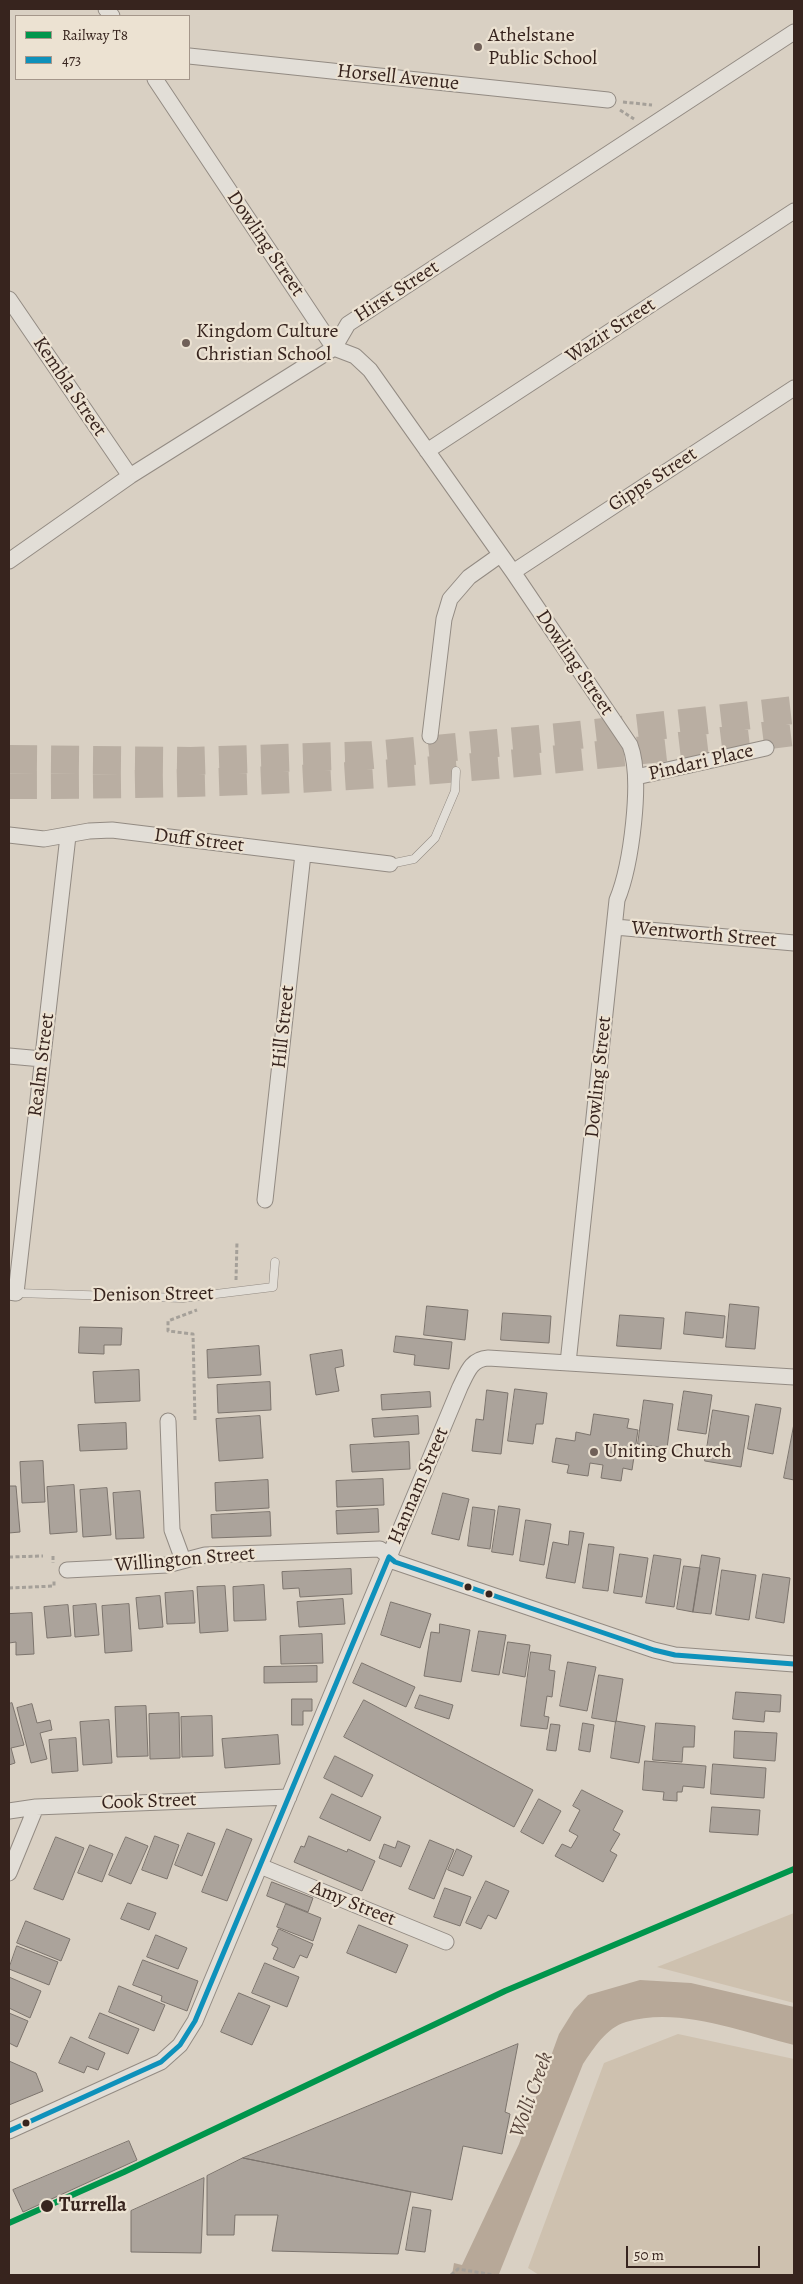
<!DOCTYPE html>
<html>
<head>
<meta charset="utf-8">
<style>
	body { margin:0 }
	#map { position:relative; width:803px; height:2284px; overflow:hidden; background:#d9d0c3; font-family:Alegreya,serif }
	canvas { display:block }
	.frame { position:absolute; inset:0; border:10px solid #37241e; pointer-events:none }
	.legend { position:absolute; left:15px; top:15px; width:175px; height:65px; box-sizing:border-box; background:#ece2d2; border:1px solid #a4968a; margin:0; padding:6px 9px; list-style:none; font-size:15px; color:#37241e }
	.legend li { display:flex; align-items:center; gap:10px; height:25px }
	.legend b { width:25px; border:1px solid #a4968a }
	.scale { position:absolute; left:626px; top:2246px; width:134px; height:22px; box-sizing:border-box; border:2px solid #37241e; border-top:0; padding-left:6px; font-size:15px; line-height:18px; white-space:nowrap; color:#37241e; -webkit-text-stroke:4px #ece2d2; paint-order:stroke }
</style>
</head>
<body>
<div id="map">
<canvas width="803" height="2284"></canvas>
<div class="frame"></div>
<ul class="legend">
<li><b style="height:6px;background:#00954c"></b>Railway T8</li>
<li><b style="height:6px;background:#0e91bb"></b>473</li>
</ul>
<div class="scale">50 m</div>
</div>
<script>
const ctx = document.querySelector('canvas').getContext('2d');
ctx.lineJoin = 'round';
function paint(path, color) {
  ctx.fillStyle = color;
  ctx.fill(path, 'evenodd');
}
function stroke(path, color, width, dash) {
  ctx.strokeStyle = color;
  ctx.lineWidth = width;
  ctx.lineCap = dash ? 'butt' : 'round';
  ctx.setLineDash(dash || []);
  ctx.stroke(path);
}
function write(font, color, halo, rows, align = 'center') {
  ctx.font = font + ' Alegreya,serif';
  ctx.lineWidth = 4.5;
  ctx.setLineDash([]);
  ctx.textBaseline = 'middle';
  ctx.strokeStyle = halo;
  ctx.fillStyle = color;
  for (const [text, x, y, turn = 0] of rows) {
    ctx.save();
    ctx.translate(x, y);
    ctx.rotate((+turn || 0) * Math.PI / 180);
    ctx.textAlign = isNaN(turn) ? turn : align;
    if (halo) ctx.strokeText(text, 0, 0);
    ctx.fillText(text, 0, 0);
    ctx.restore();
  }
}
paint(new Path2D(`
	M794 1913V2003L657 1967Z
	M678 2034 794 2059V2275H539L528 2268 604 2063Z`), '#cec1af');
paint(new Path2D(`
	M640 1980 691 1983 794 2007V2045C743 2032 678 2006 626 2022 606 2028 594 2048 583 2064L499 2274 505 2275H452L454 2263 462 2265 519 2144 559 2034 574 2010 588 1995Z`), '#b7a898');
const building = new Path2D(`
	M730 1304 759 1307 755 1349 726 1347Z
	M427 1306 468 1310 465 1340 424 1335Z
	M686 1312 725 1316 723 1338 684 1334Z
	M503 1313 551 1316 549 1343 501 1340Z
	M620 1315 664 1318 661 1349 617 1346Z
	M80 1327 122 1328 121 1345H104V1354L79 1353Z
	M396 1336 452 1342 449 1369 414 1365 415 1355 394 1352Z
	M259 1346 261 1375 208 1378 207 1350Z
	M342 1350 344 1366 335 1368 339 1391 316 1395 310 1355Z
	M139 1370 140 1401 95 1403 93 1372Z
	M270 1382 271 1410 218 1413 217 1385Z
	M515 1389 547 1393 543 1424H536L533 1444 508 1441Z
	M487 1390 508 1393 501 1454 472 1451 476 1419 483 1420Z
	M684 1391 712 1395 706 1434 678 1430Z
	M430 1392 431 1407 382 1410 381 1395Z
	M644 1400 673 1404 667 1448 638 1444Z
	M756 1404 781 1408 773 1454 748 1449Z
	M713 1410 749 1416 741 1467 705 1461Z
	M594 1414 629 1419 627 1428 638 1430 632 1470 623 1468 621 1481 601 1478 603 1465 590 1463 588 1476 567 1473 569 1465 552 1462 556 1438 575 1441 576 1432 590 1435Z
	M260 1416 263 1458 219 1461 216 1419Z
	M418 1416 419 1434 374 1437 372 1419Z
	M126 1423 127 1449 80 1451 78 1425Z
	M794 1424V1480L784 1478Z
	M409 1442 410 1469 352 1472 350 1445Z
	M43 1461 45 1502 22 1503 20 1462Z
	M383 1479 384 1505 337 1507 336 1481Z
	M268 1480 269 1508 216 1511 215 1483Z
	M74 1485 77 1532 50 1534 47 1487Z
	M9 1486H16L20 1532 9 1533Z
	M107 1488 111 1535 83 1537 80 1490Z
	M140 1491 144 1538 116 1539 113 1493Z
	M443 1493 469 1499 459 1540 432 1534Z
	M499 1506 520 1509 513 1555 492 1552Z
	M473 1507 495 1510 490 1549 468 1546Z
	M378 1509 379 1532 337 1534 336 1511Z
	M270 1512 271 1536 212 1538 211 1515Z
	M526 1520 551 1524 544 1565 520 1561Z
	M570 1531 584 1533 575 1583 546 1578 553 1542 568 1545Z
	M589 1544 614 1547 608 1591 583 1588Z
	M620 1554 648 1558 642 1597 614 1593Z
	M654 1555 681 1559 674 1607 646 1603Z
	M702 1555 720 1558 711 1614 693 1612Z
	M684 1566 700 1568 693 1612 677 1609Z
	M351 1569 352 1594 300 1597 299 1588 283 1589 282 1572Z
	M722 1570 756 1575 749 1620 716 1615Z
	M763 1574 790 1578 784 1623 756 1618Z
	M264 1585 266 1620 234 1621 233 1587Z
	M225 1586 228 1631 200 1633 197 1587Z
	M193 1591 195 1623 167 1624 165 1593Z
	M160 1596 163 1627 139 1629 136 1598Z
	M343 1599 345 1624 299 1627 297 1602Z
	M391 1602 431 1614 420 1648 381 1635Z
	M96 1604 99 1635 75 1637 73 1606Z
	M129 1604 132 1651 105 1653 102 1606Z
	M68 1605 71 1636 47 1638 44 1607Z
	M32 1613 34 1654 16 1655V1642L9 1643V1614Z
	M440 1624 470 1630 461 1682 424 1676 431 1632 439 1633Z
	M479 1631 506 1635 499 1675 472 1671Z
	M322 1634 323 1663 281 1664 280 1636Z
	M508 1642 530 1645 525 1677 503 1673Z
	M531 1652 551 1655 549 1670 555 1671 552 1697 547 1696 544 1716 549 1717 547 1729 521 1726Z
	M568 1662 596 1667 587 1711 560 1706Z
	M362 1663 415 1687 406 1707 353 1683Z
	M317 1666V1682L264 1683V1667Z
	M599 1675 623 1679 616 1722 592 1718Z
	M736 1692 781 1695 780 1712 765 1711 764 1722 733 1719Z
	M420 1695 453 1705 449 1719 415 1708Z
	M292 1699H312V1711H303V1725H292Z
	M364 1700 533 1790 514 1827 344 1737Z
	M12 1703 24 1745 11 1748 15 1763 9 1765V1704Z
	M32 1704 37 1723 50 1720 52 1730 40 1733 47 1759 31 1763 17 1708Z
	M146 1706 148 1756 117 1757 115 1707Z
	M179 1713 180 1758 150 1759 149 1714Z
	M212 1716 213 1756 182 1757 181 1717Z
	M109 1720 112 1763 83 1765 80 1722Z
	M616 1721 645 1726 639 1763 611 1758Z
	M583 1723 594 1725 590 1752 579 1750Z
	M656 1723 695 1726 694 1747H683L682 1762 653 1760Z
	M551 1724 560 1725 556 1751 547 1750Z
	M735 1731 777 1733 775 1761 734 1758Z
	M278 1735 280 1764 225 1768 222 1739Z
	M76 1738 78 1771 52 1773 49 1740Z
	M335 1756 373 1775 362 1797 324 1778Z
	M645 1761 706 1766 704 1788 683 1786 682 1792H677V1801L663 1800 664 1792 643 1790Z
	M713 1764 766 1768 764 1798 711 1794Z
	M582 1790 623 1811 613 1830 620 1834 610 1851 617 1855 603 1882 555 1856 562 1844 571 1848 578 1836 569 1831 580 1810 573 1806Z
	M332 1794 381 1817 370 1841 320 1818Z
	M539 1799 561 1811 543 1844 521 1832Z
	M712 1807 760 1810 758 1835 710 1832Z
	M227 1829 252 1839 227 1901 202 1892Z
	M188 1833 215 1843 202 1876 175 1865Z
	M155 1836 179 1845 167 1879 142 1870Z
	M309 1836 347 1852 348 1849 375 1861 362 1891 294 1862 301 1846 304 1847Z
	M56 1837 84 1848 63 1900 34 1889Z
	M126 1837 148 1846 131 1884 109 1875Z
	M430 1840 454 1850 434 1899 409 1889Z
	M398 1841 410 1846 401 1867 379 1858 384 1844 395 1848Z
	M90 1845 113 1854 102 1882 78 1873Z
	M457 1849 472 1856 463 1876 448 1870Z
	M486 1881 509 1891 496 1919 488 1915 481 1929 466 1923Z
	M272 1882 313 1898 308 1912 267 1896Z
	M445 1888 471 1897 460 1926 434 1917Z
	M128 1903 156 1913 149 1930 121 1919Z
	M286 1904 321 1918 313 1941 277 1927Z
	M26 1921 70 1939 61 1961 17 1943Z
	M359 1925 408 1945 396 1973 347 1953Z
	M279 1929 313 1944 307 1958 300 1955 294 1968 273 1959 278 1948 272 1945Z
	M156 1935 187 1948 178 1969 147 1957Z
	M17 1946 58 1962 49 1985 9 1969Z
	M143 1960 198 1981 187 2011 161 2001 162 1996 133 1985Z
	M265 1963 299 1977 287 2007 252 1993Z
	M9 1977 41 1991 30 2018 9 2008Z
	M119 1986 165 2005 154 2031 109 2012Z
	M239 1993 270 2006 252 2045 221 2032Z
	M9 2013 28 2021 17 2047 9 2043Z
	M100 2013 139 2029 128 2054 89 2038Z
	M71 2037 105 2053 98 2070 87 2066 84 2073 59 2063Z
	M518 2044 505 2112 510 2114 502 2154 463 2146 452 2200 243 2158Z
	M9 2061 36 2073 43 2091 9 2105Z
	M129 2141 137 2160 23 2212 13 2190Z
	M243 2158 411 2192 398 2254 272 2251 278 2215H235L234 2235H207V2176Z
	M204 2178 201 2253 131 2252V2211Z
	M413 2207 431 2210 425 2252 406 2250Z`);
paint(building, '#aba39b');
stroke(building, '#7c746d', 1);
stroke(new Path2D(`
	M9 759 191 761 372 755 570 736 794 710
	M9 785C127 785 247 783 365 775 508 766 652 750 794 732`), '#b9aea2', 28, [28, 14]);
const lane = new Path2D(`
	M390 864 414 859 435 838 455 791 456 771
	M16 1293 183 1298 273 1287 275 1262`);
const street = new Path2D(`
	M106 9 112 16
	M189 56 608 100
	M155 79 334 348 355 356 370 370 513 572 630 745C643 779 631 866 617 900L568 1363
	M9 299 130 476
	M427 451 794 211
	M9 561 130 476 334 348 348 324 794 32
	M513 572 794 388
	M430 736 444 619 450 599 469 577 500 555
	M636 777 766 748
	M9 835 44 839 89 831 112 830 390 864
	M615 927 794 943
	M9 1056 42 1059
	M265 1200 303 854
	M9 1292 16 1293 68 836
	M168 1421 172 1530 183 1560
	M67 1570 167 1565 205 1555 380 1549 395 1562 654 1650 675 1655 794 1664
	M9 1811 36 1807 289 1797
	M260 1866 446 1942
	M9 1873 36 1807
	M9 2131 161 2062 180 2045 195 2021 460 1387C467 1373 471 1359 488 1358L794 1377`);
stroke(lane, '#938b83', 9);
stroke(street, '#938b83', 17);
stroke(new Path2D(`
	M623 102 652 105
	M620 110 634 119
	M236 1280 237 1241
	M195 1420 193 1334 168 1331V1321L197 1310
	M53 1556V1563
	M9 1557 43 1556
	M9 1588 54 1586V1579
	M451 2275 458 2269 494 2275`), '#a5a099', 3, [4, 2.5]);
stroke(lane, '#e2ded7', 8);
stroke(street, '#e2ded7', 15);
stroke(new Path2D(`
	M389 1557 395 1562 654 1650 675 1655 794 1664
	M9 2131 161 2062 180 2045 195 2021 389 1557`), '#0e91bb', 5);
stroke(new Path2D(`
	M9 2223 124 2172 505 1991 794 1869`), '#00954c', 6);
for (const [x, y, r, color] of [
	[478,47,5,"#706058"],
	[186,343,5,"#706058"],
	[594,1452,5,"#706058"],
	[468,1587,4.5,"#37241e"],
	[489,1594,4.5,"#37241e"],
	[26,2123,4.5,"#37241e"],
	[47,2206,7,"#37241e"]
]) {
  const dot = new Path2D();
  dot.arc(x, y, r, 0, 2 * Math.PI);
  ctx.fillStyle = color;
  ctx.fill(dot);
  stroke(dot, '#ece2d2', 2);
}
write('20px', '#37241e', '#ece2d2', [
	["Athelstane",488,36],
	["Public School",488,59],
	["Kingdom Culture",196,332],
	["Christian School",196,355],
	["Uniting Church",604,1452]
], 'left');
write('20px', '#37241e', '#ece2d2', [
	["Horsell Avenue",398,78,6],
	["Dowling Street",265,244,56],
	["Hirst Street",397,292,-33],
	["Wazir Street",611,331,-33],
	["Kembla Street",69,387,56],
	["Gipps Street",653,480,-33],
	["Dowling Street",574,663,56],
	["Pindari Place",701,763,-13],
	["Duff Street",199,841,7],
	["Wentworth Street",704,935,5],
	["Hill Street",284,1027,-84],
	["Realm Street",42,1065,-83],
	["Dowling Street",599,1077,-84],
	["Denison Street",153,1295,-1],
	["Hannam Street",419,1486,-67],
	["Willington Street",185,1560,-5],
	["Cook Street",149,1802,-2],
	["Amy Street",353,1904,22]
]);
write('bold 20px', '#37241e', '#ece2d2', [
	["Turrella",59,2206]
], 'left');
write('italic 21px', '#59463d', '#ece2d2', [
	["Wolli Creek",532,2095,-70]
]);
</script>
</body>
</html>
